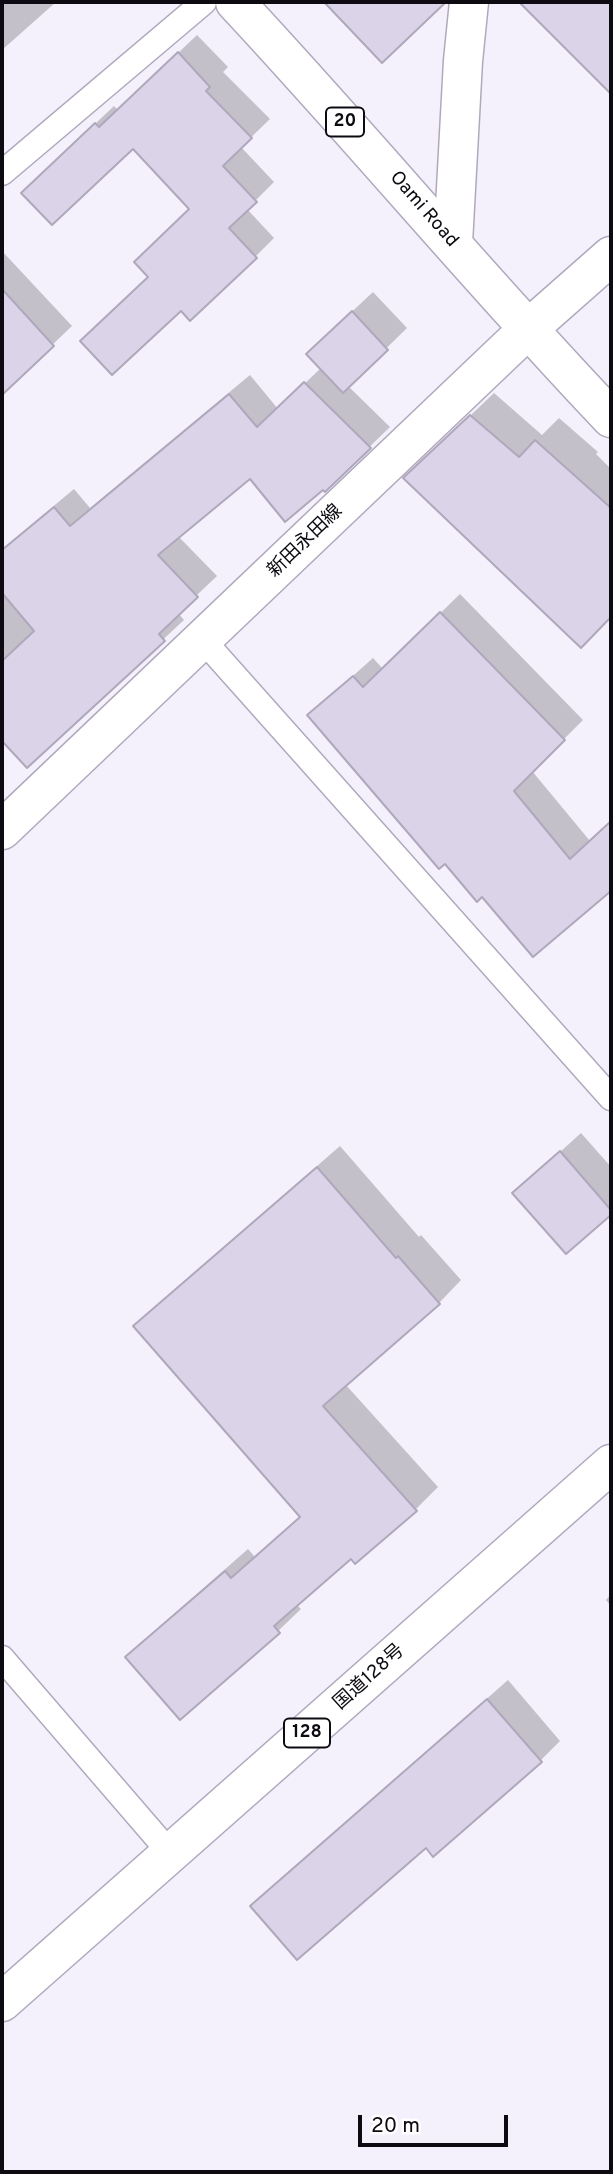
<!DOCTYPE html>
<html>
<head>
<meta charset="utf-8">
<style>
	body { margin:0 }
	#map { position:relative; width:613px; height:2174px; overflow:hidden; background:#f4f0fc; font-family:Overpass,sans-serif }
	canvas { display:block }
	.frame { position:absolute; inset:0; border:4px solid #0d0a11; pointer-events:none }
	.scale { position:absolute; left:358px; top:2115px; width:150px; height:32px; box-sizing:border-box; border:4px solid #0d0a11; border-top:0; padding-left:9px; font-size:21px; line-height:24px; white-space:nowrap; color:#0d0a11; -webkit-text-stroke:5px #fff; paint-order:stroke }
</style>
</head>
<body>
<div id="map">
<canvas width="613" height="2174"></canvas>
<div class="frame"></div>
<div class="scale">20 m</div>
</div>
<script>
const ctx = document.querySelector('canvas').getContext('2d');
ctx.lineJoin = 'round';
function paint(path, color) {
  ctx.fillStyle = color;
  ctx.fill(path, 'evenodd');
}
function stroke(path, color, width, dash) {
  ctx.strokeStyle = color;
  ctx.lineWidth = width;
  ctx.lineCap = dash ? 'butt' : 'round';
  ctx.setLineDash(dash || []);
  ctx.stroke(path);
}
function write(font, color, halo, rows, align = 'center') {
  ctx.font = font + ' Overpass,"Noto Sans JP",sans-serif';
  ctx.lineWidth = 5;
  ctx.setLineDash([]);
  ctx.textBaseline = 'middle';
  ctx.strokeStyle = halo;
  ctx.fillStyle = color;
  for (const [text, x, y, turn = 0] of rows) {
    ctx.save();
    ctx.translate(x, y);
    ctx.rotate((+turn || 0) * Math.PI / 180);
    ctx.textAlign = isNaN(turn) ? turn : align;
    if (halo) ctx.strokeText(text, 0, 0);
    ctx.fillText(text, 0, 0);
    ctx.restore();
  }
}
paint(new Path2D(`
	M2 2H56L2 50Z
	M326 2H443L382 61Z
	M539 2H611V59L595 75 530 11Z
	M197 35 228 67 223 72 270 119 241 147 274 182 247 209 274 238 255 257 181 308 150 276 191 209 133 147 42 174 114 106 118 110Z
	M2 251 72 326 2 393Z
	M373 292 407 328 348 386 390 427 325 490 250 476 178 536 217 576 178 613 184 620 27 766 2 739V549L74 489 90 508 250 375 278 409 321 368 328 334Z
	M494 393 542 435 559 418 598 452 596 454 611 469V615L581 646 429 455Z
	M460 594 583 720 532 771 590 841 611 822V889L533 954 483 895 445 862 309 715 373 658 383 669Z
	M581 1133 611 1167V1212L566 1251 515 1193Z
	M340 1146 419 1237 421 1235 461 1280 439 1303 345 1384 438 1487 415 1510 351 1556 296 1604 301 1609 278 1631 128 1657 150 1635 248 1549 255 1557 301 1516 136 1327 158 1304Z
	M611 1594V1606L606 1600Z
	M508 1680 560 1741 540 1761 426 1846 252 1906Z`), '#0003');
const building = new Path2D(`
	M324 2H446L382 63Z
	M519 2H611V94Z
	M178 52 210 87 206 91 252 138 223 166 257 202 229 228 257 258 190 321 181 311 112 375 80 341 148 277 134 262 189 209 133 149 52 225 21 193 95 123 99 127Z
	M2 289 54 346 2 395Z
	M352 311 388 350 343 393 306 354Z
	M304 382 371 448 325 492 323 490 285 522 250 479 158 555 198 597 159 634 165 641 27 768 2 741V661L34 631 2 593V550L54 507 70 526 229 394 257 427Z
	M470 415 519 457 535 440 611 508V617L581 648 403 478Z
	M440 612 565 740 514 791 570 859 611 821V891L533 957 482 897 477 902 445 864 439 869 307 715 353 676 363 687Z
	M560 1151 611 1210V1215L566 1254 512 1193Z
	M317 1167 396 1258 398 1256 440 1304 323 1406 417 1511 355 1564 351 1559 274 1626 280 1633 180 1720 125 1657 225 1571 231 1578 300 1517 133 1326Z
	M487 1699 542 1762 433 1857 426 1848 297 1960 250 1906Z`);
paint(building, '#dbd4e8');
stroke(building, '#afa8bc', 2);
const service = new Path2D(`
	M2 173 204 2
	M203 640 611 1098
	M2 1658 171 1854`);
const minor = new Path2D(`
	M2 830 527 330 611 256`);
const tertiary = new Path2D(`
	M453 243 463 61 469 2`);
const primary = new Path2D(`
	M235 2C363 139 482 283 611 418`);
const trunk = new Path2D(`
	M2 2002 611 1464`);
stroke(service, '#b0a9bd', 27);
stroke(minor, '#b0a9bd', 41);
stroke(tertiary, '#b0a9bd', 41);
stroke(primary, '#b0a9bd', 41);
stroke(trunk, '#b0a9bd', 41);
stroke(service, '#fff', 24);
stroke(minor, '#fff', 38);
stroke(tertiary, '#fff', 38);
stroke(primary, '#fff', 38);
stroke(trunk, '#fff', 38);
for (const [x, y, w] of [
	[345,122,38],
	[307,1733,46]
]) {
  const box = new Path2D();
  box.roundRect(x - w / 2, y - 14.5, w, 29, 5);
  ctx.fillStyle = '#fff';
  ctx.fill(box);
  stroke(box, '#0d0a11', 2);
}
write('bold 18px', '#0d0a11', null, [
	["20",345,122],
	["128",307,1733]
]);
write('19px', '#0d0a11', '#fff', [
	["Oami Road",423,210,49],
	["新田永田線",306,542,-44],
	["国道128号",370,1678,-42]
]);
</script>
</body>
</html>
